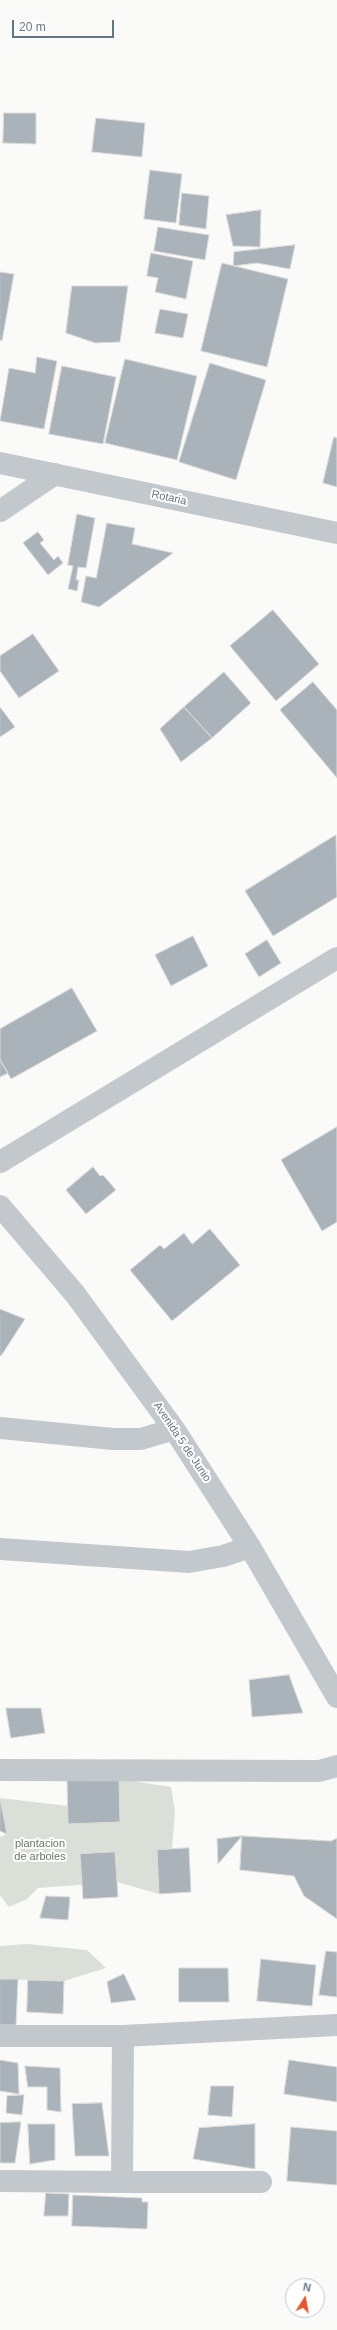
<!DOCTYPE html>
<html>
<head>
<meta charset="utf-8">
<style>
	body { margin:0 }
	#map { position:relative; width:337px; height:2330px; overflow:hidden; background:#fafaf8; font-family:Helvetica,sans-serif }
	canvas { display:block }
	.north { position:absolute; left:285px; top:2278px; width:40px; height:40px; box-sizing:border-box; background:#fff; border:1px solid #c1c8cd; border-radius:50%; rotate:11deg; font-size:11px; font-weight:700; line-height:16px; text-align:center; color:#657683 }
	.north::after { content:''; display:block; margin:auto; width:14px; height:18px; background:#e4572e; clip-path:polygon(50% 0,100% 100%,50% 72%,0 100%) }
	.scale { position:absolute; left:12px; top:20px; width:102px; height:18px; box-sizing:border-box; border:2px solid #657683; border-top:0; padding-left:5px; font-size:12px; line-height:14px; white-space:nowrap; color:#657683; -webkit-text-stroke:3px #fff; paint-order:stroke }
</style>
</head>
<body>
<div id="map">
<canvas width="337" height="2330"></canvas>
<div class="north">N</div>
<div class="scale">20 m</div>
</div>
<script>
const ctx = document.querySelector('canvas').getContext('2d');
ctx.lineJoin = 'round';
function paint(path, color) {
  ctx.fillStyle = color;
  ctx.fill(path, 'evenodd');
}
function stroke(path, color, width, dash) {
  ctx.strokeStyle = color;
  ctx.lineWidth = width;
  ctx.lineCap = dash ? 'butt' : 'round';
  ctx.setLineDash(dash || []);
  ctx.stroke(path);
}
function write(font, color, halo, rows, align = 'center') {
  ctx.font = font + ' Helvetica,sans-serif';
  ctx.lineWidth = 4;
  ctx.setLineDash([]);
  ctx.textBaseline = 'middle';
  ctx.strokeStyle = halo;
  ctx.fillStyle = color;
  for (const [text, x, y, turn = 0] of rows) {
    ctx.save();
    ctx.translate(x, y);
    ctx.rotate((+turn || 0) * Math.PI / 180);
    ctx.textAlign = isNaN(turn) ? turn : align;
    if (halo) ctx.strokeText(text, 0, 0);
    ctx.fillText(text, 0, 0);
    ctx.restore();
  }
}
paint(new Path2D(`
	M119 1779 171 1787 175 1811 172 1849 157 1850 159 1894 117 1882 38 1888 27 1899 9 1907 0 1895V1837L7 1834 0 1798 68 1806V1824L119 1822Z
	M27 1944 87 1950 106 1968 64 1981 0 1979V1946Z`), '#dadfd7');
const building = new Path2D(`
	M4 113H36V144L3 143Z
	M96 118 145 123 142 157 92 152Z
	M150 170 182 174 176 223 144 219Z
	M182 193 209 196 206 229 179 225Z
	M261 210 260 247 233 246 226 215Z
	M158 227 209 235 205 260 154 251Z
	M295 245 290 269 257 263 233 266 234 252Z
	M151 253 193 261 186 299 155 292 158 278 147 276Z
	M222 263 288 279 267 367 201 351Z
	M0 272 14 274 2 341 0 340Z
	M72 286H128L120 342 95 343 66 333Z
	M160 309 188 314 183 338 155 333Z
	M37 357 57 361 44 429 0 421 9 368 35 373Z
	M125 359 197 376 177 460 105 443Z
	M210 363 266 380 236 480 179 462Z
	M62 366 116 377 103 444 49 434Z
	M334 437 337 438V487L323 483Z
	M77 514 95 518 86 568 78 567 76 580H79L77 591 68 589 73 566 68 565Z
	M107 523 135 528 132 544 173 553 99 607 81 602 86 576 96 578Z
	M38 532 44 540 40 543 54 560 58 556 63 563 48 575 23 543Z
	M273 610 319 664 276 701 230 646Z
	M33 634 59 671 19 698 0 671V656Z
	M224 672 251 703 212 738 184 707Z
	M313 682 337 710V778L280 710Z
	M0 707 15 727 0 737Z
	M184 707 212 738 181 762 160 729Z
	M336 835 337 897 273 936 245 891Z
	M193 936 208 966 171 986 155 955Z
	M267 940 281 963 259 977 245 954Z
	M72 988 97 1031 11 1079 0 1060V1029Z
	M0 1060 8 1073 0 1077Z
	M337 1127V1222L322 1231 281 1160Z
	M93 1167 100 1176 103 1175 116 1190 86 1214 66 1190Z
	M210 1229 240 1265 172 1321 130 1270 160 1245 164 1249 184 1233 192 1244Z
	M0 1309 25 1319 1 1356 0 1355Z
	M289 1675 303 1713 252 1717 249 1680Z
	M6 1708H41L45 1733 11 1738Z
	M119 1779 120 1822 68 1824 67 1780Z
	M0 1798 7 1834 0 1831Z
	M242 1836 331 1841 337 1838V1919L304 1896 294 1876 240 1870Z
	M242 1836 218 1864 217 1839Z
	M189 1848 191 1892 159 1894 157 1850Z
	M115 1852 118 1897 83 1899 80 1854Z
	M46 1896 70 1897 68 1920 40 1918Z
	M326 1951 337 1952V1997L319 1995Z
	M261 1959 316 1965 312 2006 257 2001Z
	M179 1968H228L229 2002H179Z
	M124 1974 136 2000 111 2003 107 1982Z
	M0 1979H18L16 2025H0Z
	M28 1980 64 1981 63 2014 27 2012Z
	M0 2060 18 2063 19 2094 0 2091Z
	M289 2060 337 2067V2102L284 2094Z
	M25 2066 60 2068 61 2112 47 2110V2087H28Z
	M211 2086H234L232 2117 208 2115Z
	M24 2095 22 2115 6 2113 7 2096Z
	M102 2103 109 2156H75L72 2104Z
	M21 2122 15 2163H0V2123Z
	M28 2124H55V2160L30 2164Z
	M255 2124V2169L193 2159 199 2128Z
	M291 2127 337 2131V2185L287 2181Z
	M46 2193 69 2194 68 2216H44Z
	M73 2195 142 2198V2202H148L147 2229 72 2226Z`);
paint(building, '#aab3b9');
stroke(building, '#dcdcda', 1);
stroke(new Path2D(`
	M0 463 337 533
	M0 511 55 474
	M0 1162 337 958
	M0 1206 75 1294 174 1429 250 1547 337 1697
	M0 1428 113 1439H141L174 1429
	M0 1549 189 1562 223 1556 250 1547
	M0 1770 319 1771 337 1766
	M0 2036H123L337 2025
	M0 2181 122 2182 123 2036
	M122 2182H261`), '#c3c8cc', 22);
write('11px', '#657683', '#fff', [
	["Rotaria",169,498,12],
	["Avenida 5 de Junio",182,1442,56]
]);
write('11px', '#687a64', '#fff', [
	["plantacion",40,1844],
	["de arboles",40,1857]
]);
</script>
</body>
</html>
